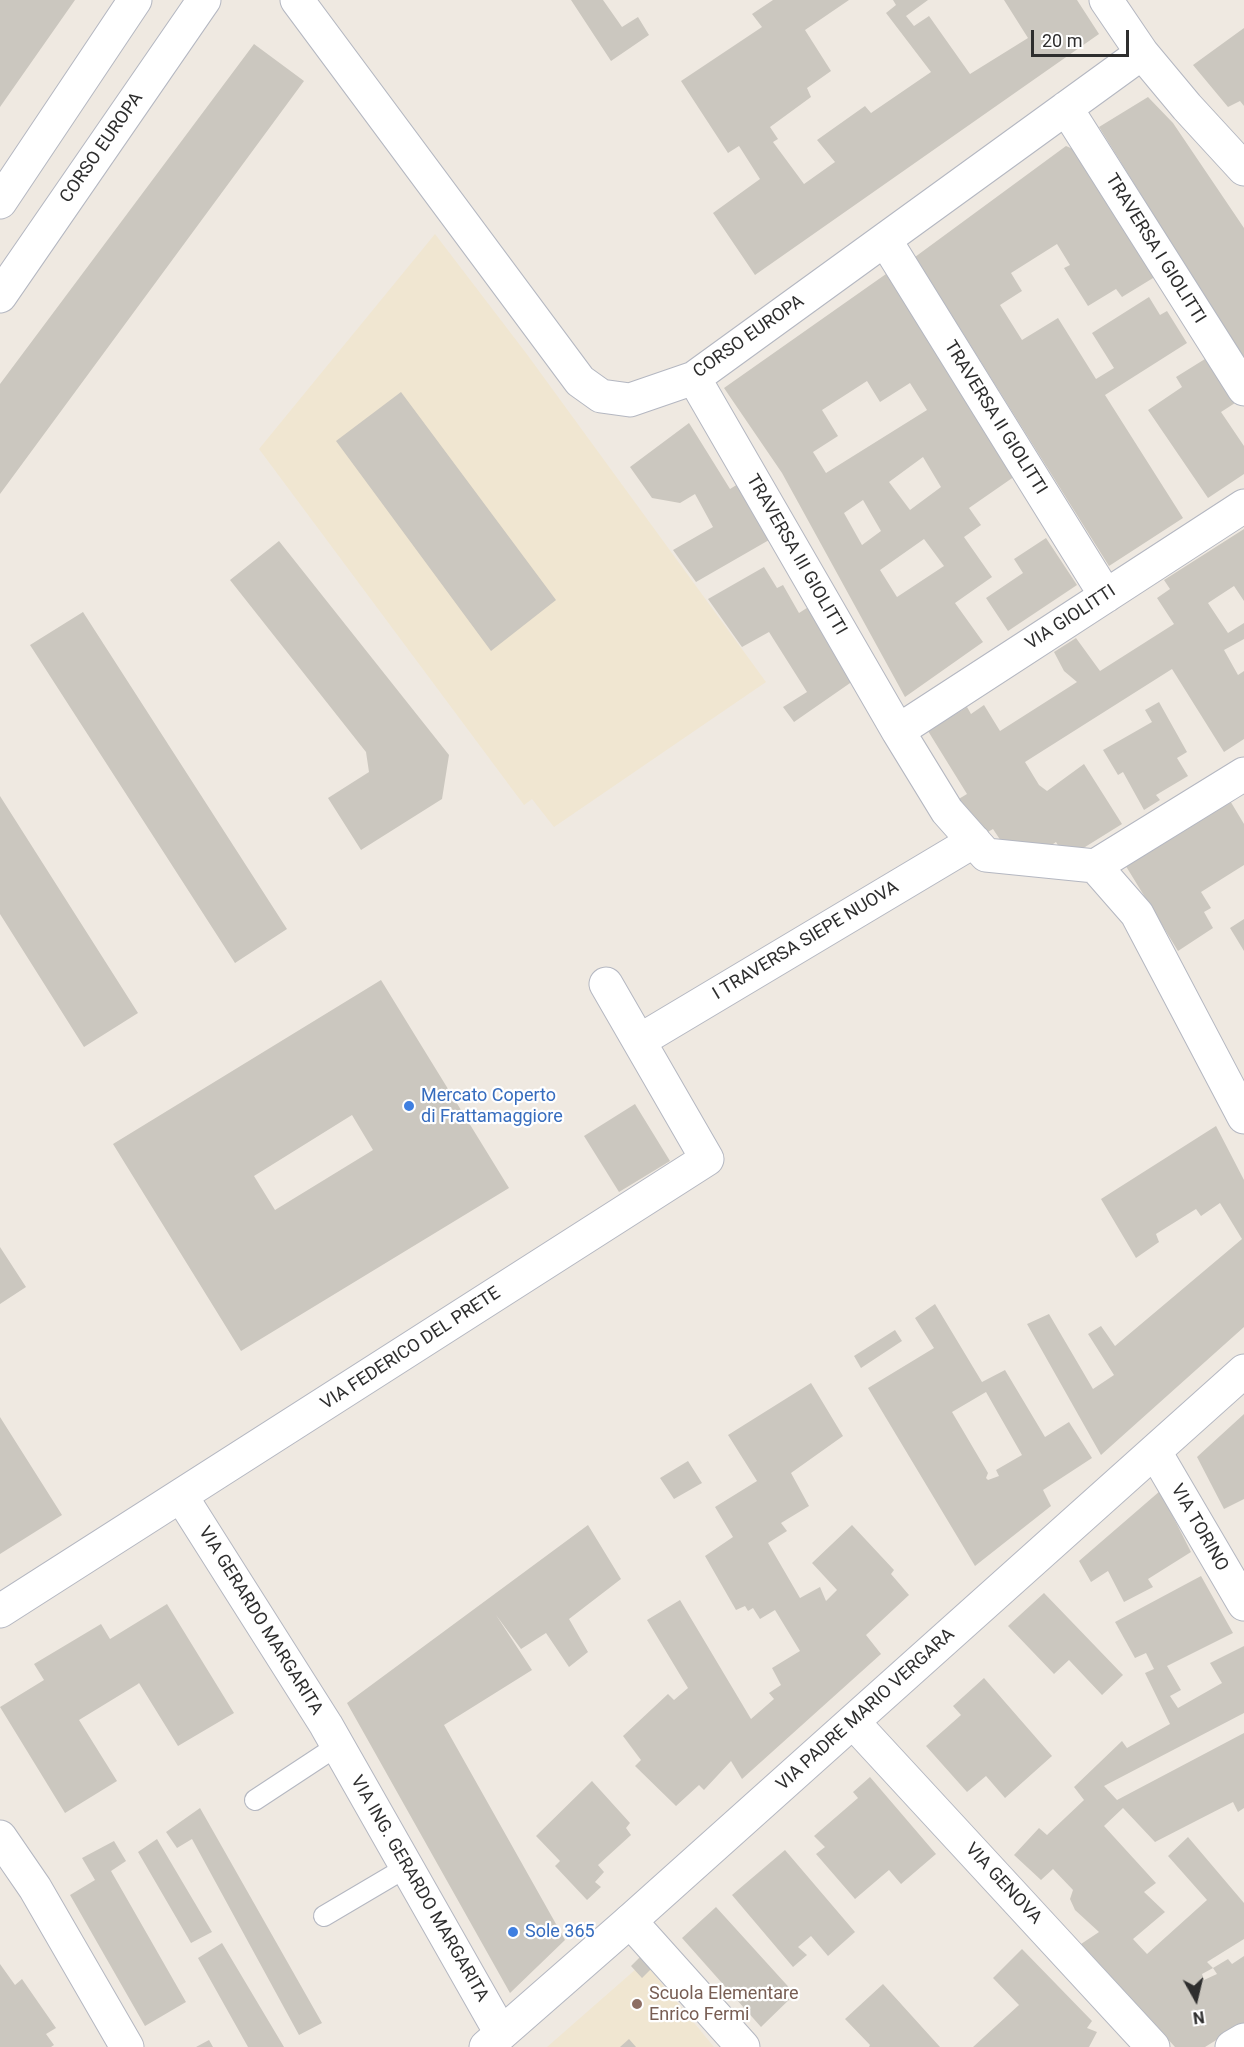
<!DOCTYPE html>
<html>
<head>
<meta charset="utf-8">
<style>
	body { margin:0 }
	#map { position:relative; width:1244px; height:2047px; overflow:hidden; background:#efe9e1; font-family:Roboto,sans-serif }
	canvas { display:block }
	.north { position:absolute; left:1166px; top:1969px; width:60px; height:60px; -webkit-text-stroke:4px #fff; paint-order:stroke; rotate:172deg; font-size:16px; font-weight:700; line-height:24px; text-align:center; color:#2e2e2e }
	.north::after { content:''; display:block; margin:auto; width:21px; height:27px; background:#2e2e2e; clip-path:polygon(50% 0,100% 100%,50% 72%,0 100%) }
	.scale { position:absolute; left:1031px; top:30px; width:98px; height:27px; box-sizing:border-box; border:3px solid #2e2e2e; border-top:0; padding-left:8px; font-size:18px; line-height:21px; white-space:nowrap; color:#2e2e2e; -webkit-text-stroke:4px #fff; paint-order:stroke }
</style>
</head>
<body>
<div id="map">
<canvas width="1244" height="2047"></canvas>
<div class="north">N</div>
<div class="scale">20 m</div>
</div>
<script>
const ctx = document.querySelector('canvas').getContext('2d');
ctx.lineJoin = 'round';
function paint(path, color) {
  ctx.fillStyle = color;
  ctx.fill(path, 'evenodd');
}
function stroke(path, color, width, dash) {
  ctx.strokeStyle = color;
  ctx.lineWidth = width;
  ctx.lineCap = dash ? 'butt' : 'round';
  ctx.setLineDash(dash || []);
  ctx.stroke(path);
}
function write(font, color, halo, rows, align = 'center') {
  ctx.font = font + ' Roboto,sans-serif';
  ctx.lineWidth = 4.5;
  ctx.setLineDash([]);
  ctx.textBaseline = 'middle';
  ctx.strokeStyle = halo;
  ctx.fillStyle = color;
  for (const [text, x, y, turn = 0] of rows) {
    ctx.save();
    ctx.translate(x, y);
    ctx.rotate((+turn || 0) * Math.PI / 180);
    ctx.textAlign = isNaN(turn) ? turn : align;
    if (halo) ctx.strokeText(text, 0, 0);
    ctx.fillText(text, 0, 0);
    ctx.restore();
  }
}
paint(new Path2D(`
	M435 234 526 353 766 682 554 827 532 799 524 805 259 449Z
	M644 1962 714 2047H547Z`), '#f0e6d1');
paint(new Path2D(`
	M0 0H75L0 107Z
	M571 0H603L622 27 638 17 649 35 611 61Z
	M773 0H849L805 30 831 71 807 88 811 97 770 127 778 139 773 142 804 184 835 162 817 140 865 106 871 113 931 72 886 13 896 5 893 0H928L906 16 914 26 929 16 970 74 1028 38 1004 0H1077L1099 34 755 275 713 213 760 179 739 146 728 153 681 81 762 27 752 14Z
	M1244 28V106L1240 101 1228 107 1193 65Z
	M254 44 304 81 0 494V384Z
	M1148 97 1173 123 1244 228V361L1099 127Z
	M1066 146 1080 152 1158 275 1122 297 1116 289 1088 306 1064 268 1070 265 1057 244 1011 273 1022 291 1000 305 1022 340 1058 318 1096 379 1114 368 1092 333 1149 297 1160 315 1167 311 1187 343 1105 395 1183 518 1109 566 915 257Z
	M886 274 1018 474 969 508 981 525 964 537 992 577 955 603 983 642 905 697 782 473 724 388ZM867 381 880 402 910 383 927 410 826 473 813 452 838 436 822 410ZM923 457 941 487 910 510 889 482ZM863 500 881 531 862 545 844 513ZM924 539 944 566 897 597 880 570Z
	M1205 359 1235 403 1221 412 1244 446V474L1208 498 1148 410 1182 387 1176 377Z
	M401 392 556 600 491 651 336 441Z
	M689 423 730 489 738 484 769 540 696 582 673 550 713 527 695 494 680 503 652 498 630 467Z
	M1244 529V601L1234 586 1208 603 1228 633 1244 623V639L1224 650 1238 675 1244 671V739L1224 752 1172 669 1025 762 1039 785 1047 791 1084 764 1122 824 1077 852 1074 847 1063 854 1056 842 1041 852 1003 844 993 829 986 833 957 800 967 794 928 731 967 707 971 714 984 705 1000 731 1077 682 1064 671 1054 652 1076 638 1100 671 1174 624 1157 598 1170 589 1164 580Z
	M1046 538 1077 585 1008 631 986 598 1023 573 1014 559Z
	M279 541 449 755 442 799 361 850 328 798 369 772 366 752 230 580Z
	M764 567 777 588 783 585 799 613 810 606 853 681 794 722 783 707 807 692 769 632 742 647 708 599Z
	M83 612 287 929 235 963 30 645Z
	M1159 702 1187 752 1177 758 1188 776 1156 795 1160 800 1144 810 1123 772 1118 775 1103 750 1152 722 1145 710Z
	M0 796 138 1013 84 1047 0 914Z
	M1229 799 1244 824V865L1201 892 1211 908 1204 912 1213 928 1178 951 1124 863Z
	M1244 919V951L1230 928Z
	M381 980 509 1188 241 1351 113 1144ZM352 1115 373 1150 275 1210 254 1176Z
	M635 1104 670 1161 619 1192 584 1136Z
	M1216 1126 1244 1180V1327L1101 1455 1027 1324 1049 1314 1093 1389 1114 1375 1088 1334 1101 1326 1115 1346 1242 1239 1220 1203 1201 1216 1196 1209 1156 1234 1159 1242 1136 1258 1101 1199Z
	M0 1247 26 1287 0 1304Z
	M935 1304 982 1382 1005 1370 1045 1437 1069 1422 1092 1458 1043 1490 1051 1506 975 1566 868 1388 934 1348 915 1318ZM986 1392 1022 1455 996 1470 999 1476 988 1480 986 1478 988 1473 952 1412Z
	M895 1330 902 1341 861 1368 854 1356Z
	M811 1383 843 1436 791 1473 809 1506 781 1523 787 1531 768 1543 800 1598 820 1587 826 1601 837 1590 812 1563 852 1525 894 1570 891 1574 909 1595 866 1635 881 1654 742 1779 731 1761 704 1790 699 1785 676 1806 635 1766 641 1760 623 1736 668 1694 674 1700 688 1688 647 1620 680 1600 751 1719 774 1699 769 1693 781 1685 772 1668 800 1651 775 1610 760 1619 753 1608 748 1611 745 1606 736 1610 705 1556 733 1537 715 1507 757 1481 728 1435Z
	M1244 1414V1499L1224 1509 1197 1457Z
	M0 1417 62 1515 0 1554Z
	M688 1461 702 1483 674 1499 660 1478Z
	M1160 1491 1191 1552 1148 1579 1153 1587 1124 1602 1108 1571 1091 1582 1079 1561Z
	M588 1525 621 1579 569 1619 588 1652 569 1667 546 1633 521 1649 496 1615 532 1670 444 1725 565 1940 510 1993 347 1703Z
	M1201 1576 1233 1633 1167 1666 1181 1690 1170 1696 1178 1708 1222 1683 1210 1663 1244 1646V1713L1104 1786 1117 1800 1244 1733V1808L1238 1812 1233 1802 1155 1842 1123 1808 1104 1826 1156 1883 1144 1892 1165 1912 1133 1939 1147 1954 1207 1900 1168 1856 1188 1837 1244 1903V1939L1207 1962 1213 1968 1202 1974 1204 1980 1217 1974 1213 1968 1228 1959 1232 1964 1244 1956V2023L1205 2047H1175L1081 1944 1099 1932 1075 1910 1070 1899 1073 1890 1053 1869 1041 1880 1014 1855 1039 1828 1047 1835 1084 1800 1074 1787 1122 1741 1127 1748 1170 1724 1145 1673 1154 1669 1146 1653 1135 1658 1115 1622Z
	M1044 1593 1123 1675 1102 1695 1069 1660 1054 1674 1008 1626Z
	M167 1604 234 1713 178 1746 139 1683 138 1684 79 1720 117 1781 65 1813 0 1707 44 1680 34 1664 101 1624 110 1639Z
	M984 1678 1052 1756 1005 1798 986 1776 967 1792 926 1746 961 1715 953 1706Z
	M870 1777 936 1854 901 1884 889 1870 855 1899 816 1854 825 1847 814 1836 858 1798 853 1792Z
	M592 1781 630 1823 626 1828 631 1835 598 1865 604 1872 595 1882 601 1887 587 1900 555 1866 560 1861 536 1836Z
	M200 1808 322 2023 299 2035 192 1839 177 1848 166 1832Z
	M157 1839 212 1932 191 1943 138 1852Z
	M114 1841 126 1861 111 1871 186 2002 145 2026 70 1895 95 1880 82 1858Z
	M785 1850 855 1932 828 1956 811 1936 798 1947 807 1955 793 1967 732 1895Z
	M716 1907 795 1994 761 2027 682 1938Z
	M222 1943 284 2047H248L198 1958Z
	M1022 1949 1092 2021 1087 2028 1097 2032 1089 2047H973L1019 2005 993 1978Z
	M640 1957 652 1968 642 1978 631 1966Z
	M0 1964 15 1985 22 1979 56 2028 46 2034 54 2045 51 2047H0Z
	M883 1984 940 2047H869L870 2045 845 2019Z
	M629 2039 636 2047H620Z
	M209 2040 213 2047H196Z`), '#cbc7bf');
const service = new Path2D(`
	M255 1800 337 1746
	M324 1916 407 1867`);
const minor = new Path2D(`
	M297 0 580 381 601 396 630 400 694 378 1142 53
	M1106 0 1142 53 1187 107 1244 169
	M1066 108 1244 389
	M0 202 135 0
	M885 240 1106 596
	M0 296 204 0
	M694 378 898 731 947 811 986 855 1095 866 1137 914 1244 1117
	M898 731 1244 506
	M1095 866 1244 774
	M639 1041 974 841
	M1155 1452 1244 1604
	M181 1496 326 1725 501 2033
	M0 1611 707 1159 606 984
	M853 1722 1153 2047
	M0 1837 35 1888 127 2047
	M630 1921 743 2047
	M1232 2047 1244 2040`);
const tertiary = new Path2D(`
	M486 2047 630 1921 1244 1371`);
stroke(service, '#b4b7c1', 22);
stroke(minor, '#b4b7c1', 35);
stroke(tertiary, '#b4b7c1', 35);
stroke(service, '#fff', 20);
stroke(minor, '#fff', 33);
stroke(tertiary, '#fff', 33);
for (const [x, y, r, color] of [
	[409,1106,6,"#3f7fe0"],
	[513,1932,6,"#3f7fe0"],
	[637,2004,6,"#8d6e63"]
]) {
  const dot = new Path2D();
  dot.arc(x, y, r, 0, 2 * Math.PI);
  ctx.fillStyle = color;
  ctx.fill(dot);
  stroke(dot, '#fff', 2);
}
write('18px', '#2e2e2e', '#fff', [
	["CORSO EUROPA",102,148,-55],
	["TRAVERSA I GIOLITTI",1155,249,58],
	["CORSO EUROPA",749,337,-35],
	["TRAVERSA II GIOLITTI",995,418,58],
	["TRAVERSA III GIOLITTI",796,555,60],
	["VIA GIOLITTI",1071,618,-33],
	["I TRAVERSA SIEPE NUOVA",806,941,-31],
	["VIA FEDERICO DEL PRETE",411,1349,-33],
	["VIA TORINO",1199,1528,60],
	["VIA GERARDO MARGARITA",260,1621,58],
	["VIA PADRE MARIO VERGARA",866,1710,-42],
	["VIA GENOVA",1003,1884,47],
	["VIA ING. GERARDO MARGARITA",419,1889,60]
]);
write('18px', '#366cbe', '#fff', [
	["Mercato Coperto",421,1096],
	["di Frattamaggiore",421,1117],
	["Sole 365",525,1932]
], 'left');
write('18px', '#785e54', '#fff', [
	["Scuola Elementare",649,1994],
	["Enrico Fermi",649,2015]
], 'left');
</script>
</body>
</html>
